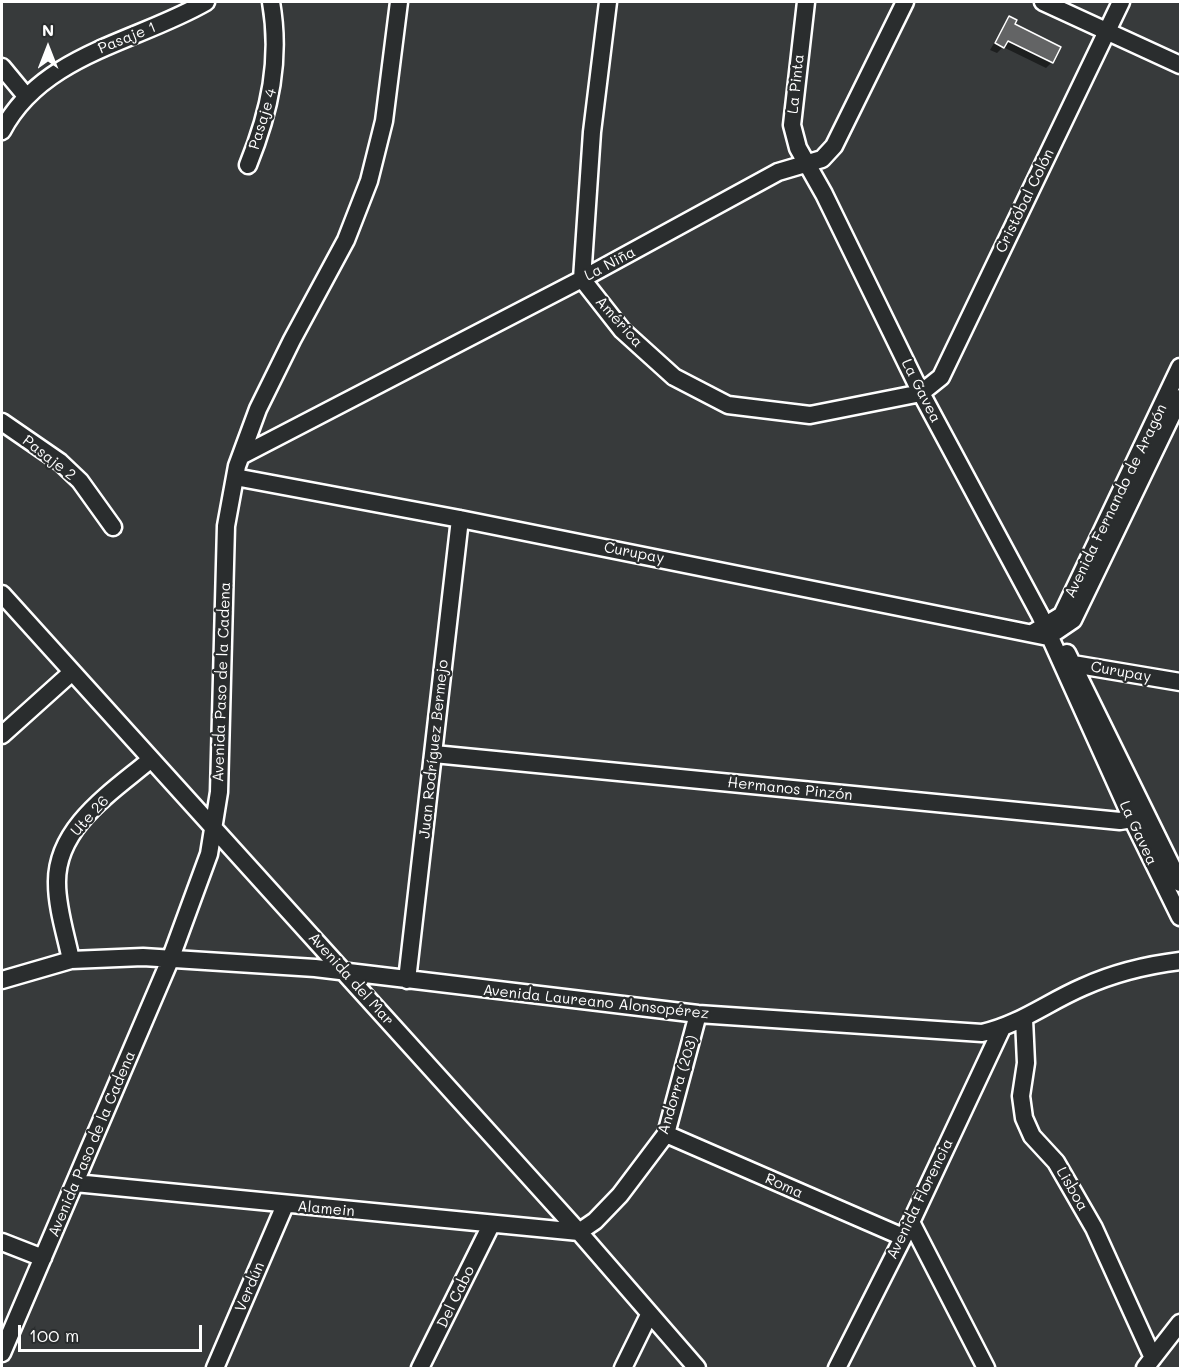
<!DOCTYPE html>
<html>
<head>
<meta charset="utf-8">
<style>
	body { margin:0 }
	#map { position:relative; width:1182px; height:1370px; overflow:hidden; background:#373a3b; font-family:Mali,sans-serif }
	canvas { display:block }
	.frame { position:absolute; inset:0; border:3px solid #fff; pointer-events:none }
	.north { position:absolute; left:18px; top:18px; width:60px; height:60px; -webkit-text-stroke:4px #2a2d2e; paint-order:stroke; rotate:0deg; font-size:16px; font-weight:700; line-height:24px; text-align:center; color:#fff }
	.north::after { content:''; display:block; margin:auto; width:21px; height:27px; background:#fff; clip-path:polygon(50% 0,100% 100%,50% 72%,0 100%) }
	.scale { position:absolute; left:18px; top:1325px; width:184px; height:27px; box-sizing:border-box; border:3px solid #fff; border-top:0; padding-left:8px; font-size:18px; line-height:21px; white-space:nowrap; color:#fff; -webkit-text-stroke:4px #2a2d2e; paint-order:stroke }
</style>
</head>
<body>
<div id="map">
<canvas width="1182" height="1370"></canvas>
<div class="frame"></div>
<div class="north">N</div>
<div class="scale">100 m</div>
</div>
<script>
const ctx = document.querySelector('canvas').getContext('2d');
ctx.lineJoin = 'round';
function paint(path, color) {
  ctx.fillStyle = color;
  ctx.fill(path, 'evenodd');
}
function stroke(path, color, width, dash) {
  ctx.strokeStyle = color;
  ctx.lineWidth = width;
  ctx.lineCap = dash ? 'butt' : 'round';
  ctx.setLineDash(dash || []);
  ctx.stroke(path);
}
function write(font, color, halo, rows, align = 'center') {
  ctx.font = font + ' Mali,sans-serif';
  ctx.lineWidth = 4.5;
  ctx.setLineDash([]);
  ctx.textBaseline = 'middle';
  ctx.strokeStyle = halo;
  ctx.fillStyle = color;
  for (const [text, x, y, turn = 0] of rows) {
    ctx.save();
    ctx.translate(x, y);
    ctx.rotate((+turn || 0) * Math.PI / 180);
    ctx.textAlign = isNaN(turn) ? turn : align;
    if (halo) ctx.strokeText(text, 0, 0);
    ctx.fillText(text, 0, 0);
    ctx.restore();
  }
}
paint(new Path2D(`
	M1009 18 1052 62 1046 68 1003 47 997 53 990 50Z`), '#0007');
const building = new Path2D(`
	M1009 16 1017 20 1015 24 1061 47 1053 63 1008 41 1004 48 995 43Z`);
paint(building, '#636465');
stroke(building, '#fff', 1.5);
const minor = new Path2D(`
	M608 2 592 132 582 279 622 330 674 377 728 405 810 415 921 393 941 377 1121 2
	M806 2 792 125 798 148 824 194 921 393 1040 615 1132 819 1180 917
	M1043 2 1180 65
	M2 67 26 96
	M2 131C42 54 137 42 206 2
	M248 165C270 111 281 59 271 2
	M2 422 60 462 80 481 113 527
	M241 456 582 279 778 172 822 159 834 146 905 2
	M235 477 460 519 1048 637 1073 620 1180 398
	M2 594 579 1232 697 1368
	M1034 632 1062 615 1180 367
	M1067 653 1180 883
	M1066 667 1073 664 1180 682
	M2 735 71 673
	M434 754 1120 821 1132 819 1144 812
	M71 960C66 935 57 909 57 883 56 827 112 792 150 760
	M2 980 71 960 143 957 315 968 698 1014 982 1033C1019 1025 1048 1002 1083 987 1114 973 1147 965 1180 961
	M407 980 460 519
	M1024 1019 1026 1063 1021 1096 1024 1118 1032 1136 1056 1162 1094 1228 1153 1358
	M666 1134 903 1237
	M75 1183 579 1232 595 1221 620 1195 666 1134 698 1014
	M911 1222 986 1368
	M2 1242 43 1258
	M2 1353 170 960 209 854 219 792 226 526 237 466 258 409 292 340 346 240 369 181 384 121 399 2
	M215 1368 285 1205
	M420 1368 491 1225
	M623 1368 649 1315
	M837 1368 911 1222 1002 1028
	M1145 1368 1180 1323`);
stroke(minor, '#fff', 21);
stroke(minor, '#2a2d2e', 16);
write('15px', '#fff', '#2a2d2e', [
	["Pasaje 1",127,38,-22],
	["La Pinta",796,84,-84],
	["Pasaje 4",263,119,-73],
	["Cristóbal Colón",1025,201,-64],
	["La Niña",610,264,-28],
	["América",619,322,48],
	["La Gavea",921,391,63],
	["Pasaje 2",49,458,38],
	["Avenida Fernando de Aragón",1116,501,-64],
	["Curupay",634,553,11],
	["Curupay",1121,672,10],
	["Avenida Paso de la Cadena",222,682,-88],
	["Juan Rodríguez Bermejo",434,749,-84],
	["Hermanos Pinzón",790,789,6],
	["Ute 26",90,816,-48],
	["La Gavea",1138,833,65],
	["Avenida del Mar",351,979,48],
	["Avenida Laureano Alonsopérez",596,1002,6],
	["Andorra (203)",678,1085,-73],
	["Avenida Paso de la Cadena",92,1144,-67],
	["Roma",784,1186,24],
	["Lisboa",1072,1189,60],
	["Avenida Florencia",920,1199,-64],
	["Alamein",326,1209,5],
	["Verdún",250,1287,-67],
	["Del Cabo",456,1297,-64]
]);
</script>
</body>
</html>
